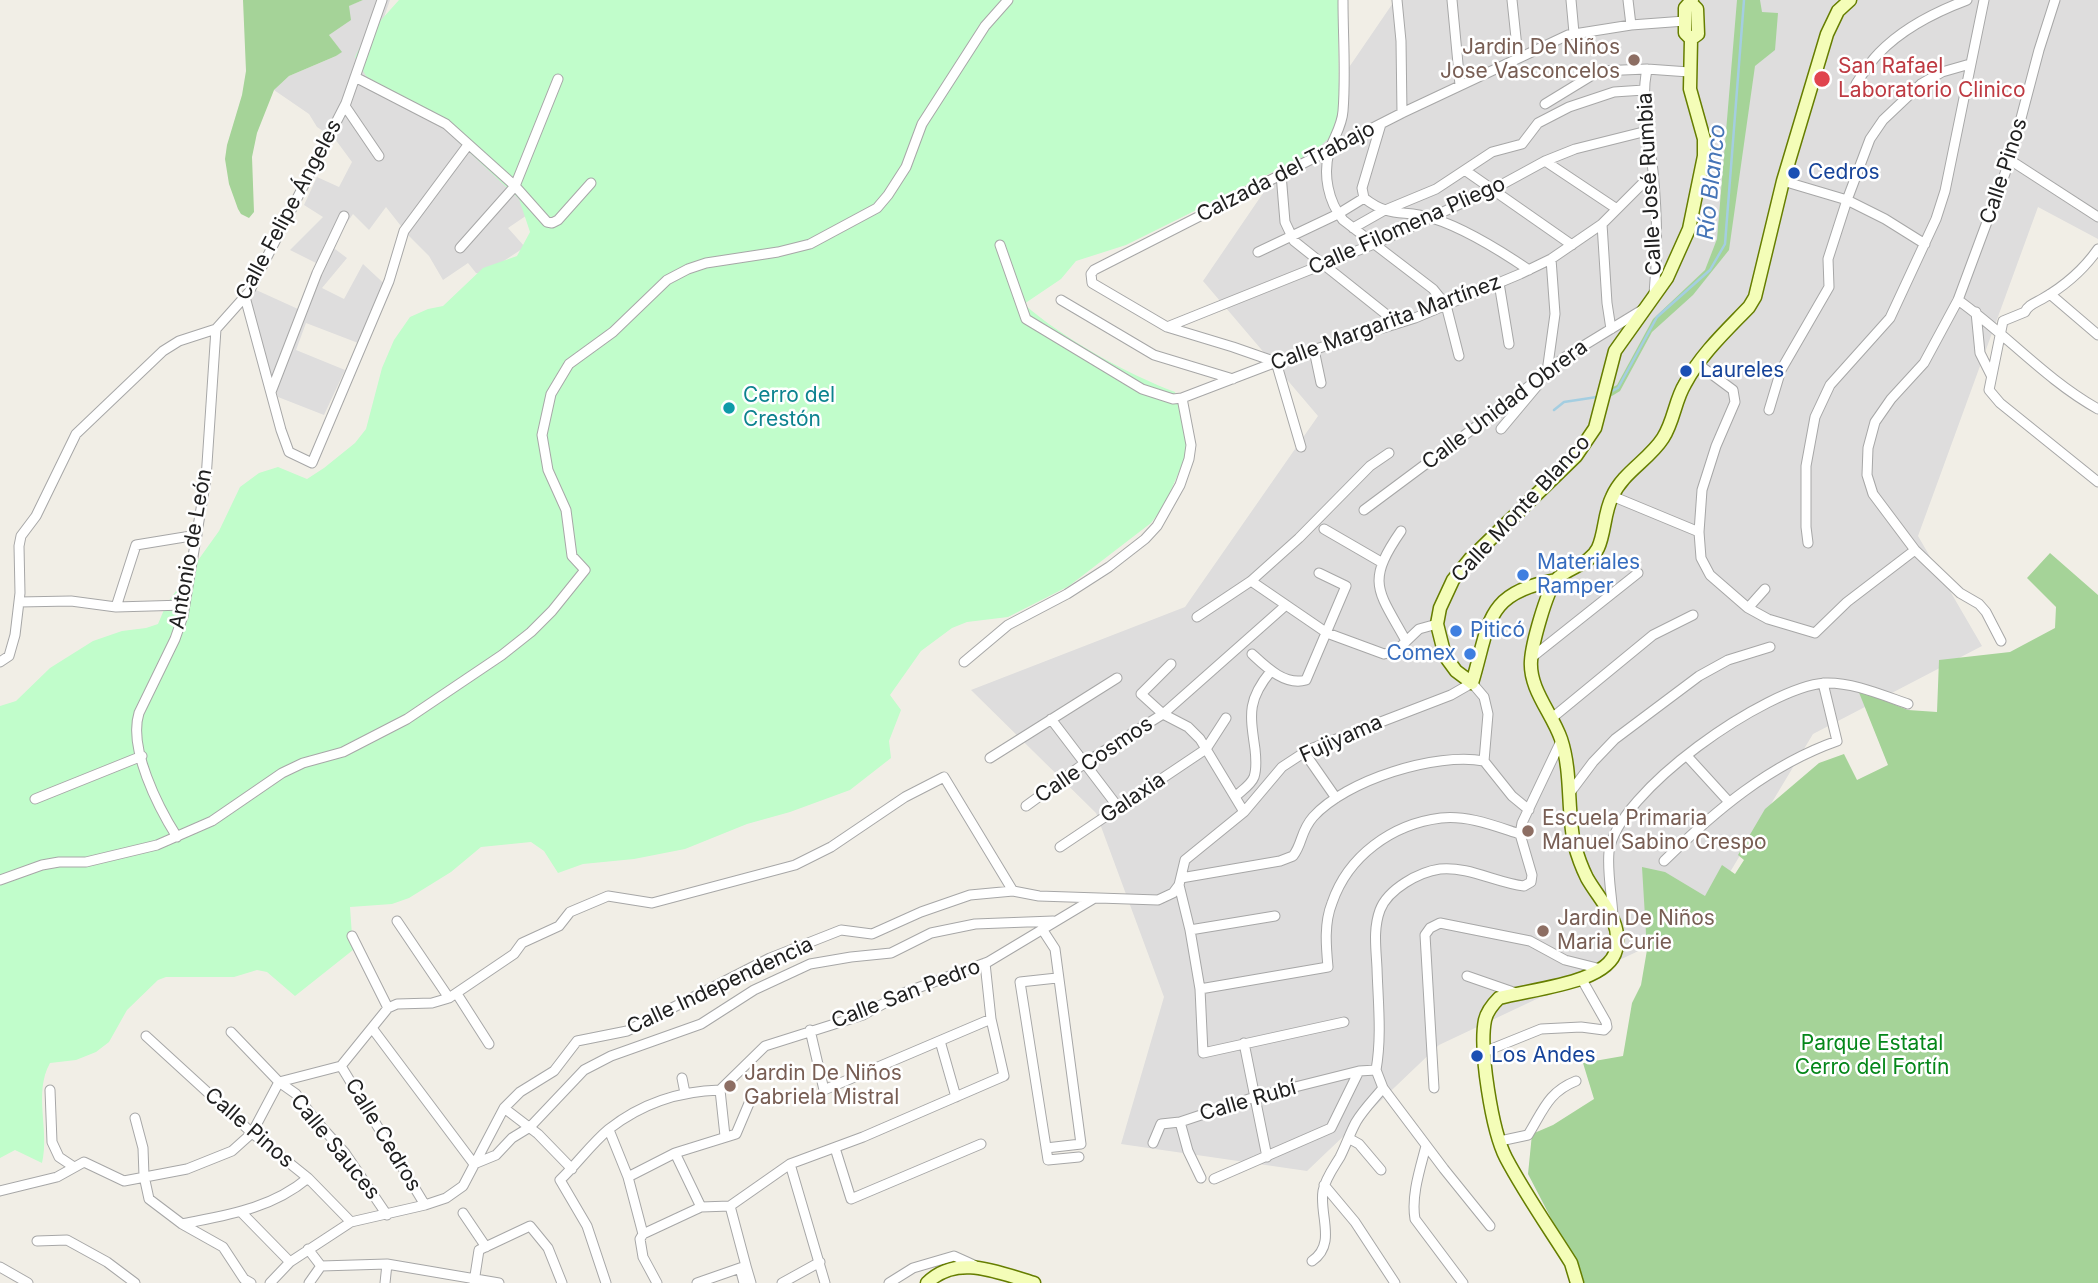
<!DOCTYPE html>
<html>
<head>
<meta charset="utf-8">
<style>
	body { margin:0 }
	canvas { display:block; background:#f1eee6 }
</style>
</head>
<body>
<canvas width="2098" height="1283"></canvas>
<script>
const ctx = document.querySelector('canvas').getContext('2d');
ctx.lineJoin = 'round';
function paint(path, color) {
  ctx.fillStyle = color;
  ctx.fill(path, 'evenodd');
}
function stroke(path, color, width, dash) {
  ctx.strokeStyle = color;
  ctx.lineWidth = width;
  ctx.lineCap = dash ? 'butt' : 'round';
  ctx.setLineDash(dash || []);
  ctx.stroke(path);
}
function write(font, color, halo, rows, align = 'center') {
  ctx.font = font + ' Inter,sans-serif';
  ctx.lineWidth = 5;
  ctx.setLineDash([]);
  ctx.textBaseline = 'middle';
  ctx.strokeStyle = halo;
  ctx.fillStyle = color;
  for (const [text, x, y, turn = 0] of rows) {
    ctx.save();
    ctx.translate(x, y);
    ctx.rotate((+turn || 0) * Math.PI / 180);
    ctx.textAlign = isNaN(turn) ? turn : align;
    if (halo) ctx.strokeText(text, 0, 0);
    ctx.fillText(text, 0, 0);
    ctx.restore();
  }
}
paint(new Path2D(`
	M363 0H390L367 66 417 100 533 211 508 228 525 247 484 274 476 273 468 263 443 280 429 256 408 235 386 207 369 230 353 214 331 246 347 258 322 288 344 299 363 264 391 290 366 346 306 323 296 350 345 370 324 415 278 397 249 299 254 289 298 309 316 263 290 250 323 217 304 205 317 177 339 187 352 162 335 139 317 127 309 114 274 90 289 76 336 56 341 52 329 35 348 6Z
	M1395 0H2098V239L2038 207 1918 536 1982 646 1813 734 1700 922 1439 1045 1307 1171 1121 1144 1164 997 1096 813 971 690 1185 607 1318 416 1203 281Z`), '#dedddd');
paint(new Path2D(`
	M243 0H363L349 6 351 20 329 35 342 52 336 56 289 76 274 90 257 133 252 157 254 212 249 218 241 214 238 209 229 184 225 159 227 145 242 95 246 71Z
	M1737 0H1760L1762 12 1778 13 1775 50 1755 66 1729 250 1693 295 1652 332 1620 391 1607 399V390L1617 385 1653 319 1705 270 1717 239Z
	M2050 553 2098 595V1283H1580V1274L1528 1174 1532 1134 1553 1125 1594 1099 1583 1063 1623 1056 1632 1003 1641 985 1647 950 1642 867 1665 872 1705 896 1722 865 1735 874 1744 860 1738 855 1765 809 1819 763 1844 754 1857 780 1888 765 1858 690 1908 710 1937 712 1939 660 2010 652 2055 628 2056 607 2027 578Z`), '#a5d398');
paint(new Path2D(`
	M399 0H1338L1339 109 1331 136 1315 151 1126 245 1076 261 1061 279 1024 304C1062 338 1127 374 1175 392L1188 435 1186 456 1164 506 1151 523 1069 586 1008 617 967 622 952 628 921 651 890 695 901 710 889 741 891 758 850 790 790 812 747 824 685 849 634 859 583 864 558 873 544 851 531 842 481 847 451 872 409 898 392 904 350 907 353 950 295 996 267 972 257 970 234 977H166L158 980 127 1010 109 1042 96 1052 76 1060 50 1063C33 1093 50 1131 42 1163L15 1150 0 1158V706L16 701 50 668 93 641 122 631 146 628 158 624 166 605 219 531 240 487 259 473 278 467 307 479 324 468 355 443 366 429 382 368 394 340 410 317 428 309 443 306 483 268 517 256 530 232 519 199 434 119 366 76 355 57 364 39Z`), '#c1fdcb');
stroke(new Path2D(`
	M1610 392 1618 388 1657 317 1710 270 1725 244 1744 0
	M1554 410 1564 402 1597 397`), '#a4cee1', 2.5);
const street = new Path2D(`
	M1397 0 1401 41 1402 113
	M1452 0 1460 85
	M1512 0 1518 57
	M1571 0 1574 33
	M1628 0 1631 25
	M1343 1C1343 37 1346 75 1343 111 1342 127 1333 138 1329 152 1323 175 1328 201 1343 220L1433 289 1446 305 1459 356
	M1647 69C1640 103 1649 138 1653 171 1657 211 1658 254 1654 294
	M355 77 446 124 515 186 547 222 552 223 558 220 591 183
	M1856 84C1863 73 1870 62 1879 53 1903 28 1935 12 1967 0
	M1545 104 1599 71 1647 69 1689 72
	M345 106 379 156
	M1381 124 1362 188 1364 198C1391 219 1403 209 1432 218 1464 228 1501 251 1529 270
	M2010 160 2098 217
	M1545 161 1617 209
	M1466 171 1572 245
	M1281 174 1285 222 1294 241 1397 323
	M1783 181 1847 200 1885 219 1925 244
	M1602 224 1607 303 1611 329
	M1353 228 1383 211 1436 189 1492 152 1522 144 1538 123 1569 107 1614 92 1644 90
	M1000 245 1026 319 1142 389 1173 399 1182 398 1284 359 1415 318 1520 274 1551 259 1602 224 1653 173
	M460 248 515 186 558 79
	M2098 249C2084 269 2063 287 2042 299 2035 303 2028 305 2025 312L2003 321 1989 390 2000 403 2098 482
	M1258 252 1338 214 1364 198
	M1499 283 1509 344
	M2050 294 2098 335
	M245 297 281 430 289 452 312 463 389 281 404 231 468 145
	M1061 300 1154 355 1233 379
	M1958 300C2006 334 2046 380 2098 409
	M1976 312 1980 353 1991 375
	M1167 327 1374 244 1501 185 1545 161 1575 149 1647 131
	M1314 350 1321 383
	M1698 364 1733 390 1735 402 1716 446 1702 490 1699 532 1701 558 1710 575 1748 608 1768 619 1815 633 1847 602 1915 550
	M1547 372 1555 314 1551 259
	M271 392 317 273 344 216
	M1769 410 1781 370 1829 287 1828 259 1847 200 1870 139 1883 120 1921 84 1942 72 1970 64
	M1501 429 1537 386
	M1301 447 1276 362 1233 347 1167 327 1092 283 1091 274 1094 270 1402 113 1568 35 1631 25 1685 21
	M1612 496 1699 532
	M1364 510 1513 399 1565 357 1642 310
	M1324 529 1381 562
	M1401 531C1365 583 1378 590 1406 641
	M1808 543 1806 527V466L1815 417 1830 385 1890 318 1936 219 1945 191 1984 0
	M1251 581 1327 633 1384 654 1396 651 1419 629 1437 624
	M19 602 71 601 116 607 185 605
	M116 607 136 545 197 535
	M1748 608 1765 589
	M1197 617 1251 581 1299 538 1370 466 1389 453
	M2001 641 1986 612 1979 604 1960 593 1915 550 1873 494 1867 475 1868 448 1875 422 1891 399 1924 363 1958 300 2010 160 2039 50 2055 0
	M1252 654C1266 667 1285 686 1306 680L1346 586 1319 573
	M1531 658 1638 573
	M0 662 9 656 15 635 20 593 19 546 21 536 36 516 76 434 163 351 179 341 216 329 249 292 346 103 382 0
	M964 662 1008 625 1067 594 1109 567 1145 539 1157 526 1180 485 1189 459 1191 445 1182 398
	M1171 664 1141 694 1163 714 1188 727 1200 739 1244 812
	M1552 718 1653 635 1693 615
	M1051 719 1118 807
	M1304 752 1336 798
	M1687 756 1729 802
	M990 758 1117 678
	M1569 794 1593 762 1615 739 1699 676 1728 660 1770 647
	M1235 797C1241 791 1251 785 1254 777 1257 768 1256 758 1255 749 1250 714 1247 700 1271 671
	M35 799 142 756
	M1026 806 1085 763 1163 714 1285 606
	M177 837C158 807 128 748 139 713L175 639 183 616 206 479 216 329
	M1060 847 1206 749 1226 718
	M1664 861C1715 811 1769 765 1837 741L1823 683
	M1181 878 1280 861 1293 856C1303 843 1300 832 1313 817 1346 780 1436 752 1484 761
	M0 880 42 865 59 862H86L157 845 212 821 282 773 303 763 343 752 407 719 502 655 531 632 552 611 585 570 572 556 566 510 548 470 542 435 551 394 569 364 613 332 667 280 688 269 706 263 778 252 810 244 877 208 888 195 906 167 922 124 985 26 1008 0
	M1179 885 1190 930 1200 989 1203 1053 1344 1022
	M1613 916C1612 896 1607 872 1609 852 1616 792 1767 687 1825 683 1852 682 1882 695 1908 704
	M397 921 449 998
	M1042 929 1055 949 1081 1144 1046 1148
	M1190 930 1275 916
	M352 936 388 1008
	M1467 976 1516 993
	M1057 978 1020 982 1048 1160 1079 1157
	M1200 989 1328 967C1326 946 1324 923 1332 903 1348 856 1392 824 1441 818 1468 815 1495 826 1520 834
	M457 994 489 1044
	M372 1028 474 1164 496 1155 512 1138 530 1127 584 1070 611 1056 701 1024 754 990 810 964 851 957 891 953 931 933 975 924 1053 921
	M810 1030 824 1090 991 1019
	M231 1032 279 1082 296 1094 316 1121 345 1153 387 1215
	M146 1036 252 1133 308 1178 351 1222
	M940 1041 956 1097
	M1244 1043 1267 1157
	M1484 1052 1541 1029 1581 1027 1604 1030 1607 1027 1606 1022 1581 978
	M341 1066 425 1205
	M1376 1070C1382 1036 1378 1002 1377 968 1376 948 1373 929 1380 910 1388 889 1419 872 1440 869 1468 866 1497 883 1524 886L1531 882 1532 875 1520 834 1522 823 1561 741
	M1376 1070 1383 1088 1444 1169 1490 1226
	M682 1078 685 1093
	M1434 1088 1425 935 1430 928 1440 923 1530 941 1565 960 1601 969
	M50 1090 52 1142 59 1157 74 1167
	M720 1090 725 1136
	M504 1108 538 1134 572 1169
	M135 1118 143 1148 144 1176 149 1199 182 1224 223 1247 244 1279 251 1283
	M1180 1122 1188 1151 1201 1178
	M609 1130 628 1177 643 1234
	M1350 1139 1359 1144 1381 1170
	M1500 1141 1528 1135C1543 1111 1548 1092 1576 1081
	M1153 1143 1161 1124 1180 1122 1255 1097 1359 1071 1376 1070
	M1426 1146C1420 1169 1411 1196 1415 1219L1463 1283
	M835 1148 851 1199 981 1144
	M675 1153 701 1207
	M790 1164 825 1283
	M628 1177 675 1153 736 1134 750 1101
	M1214 1179 1331 1128 1359 1071
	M1324 1185 1355 1222 1395 1283
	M0 1191 57 1177 84 1162 124 1181 187 1169 232 1151 252 1133 279 1082 341 1066 388 1008 397 1004 432 1003 449 998 514 954 522 943 559 926 570 912 608 896 652 903 795 865 831 847 905 797 944 777 1013 891
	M730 1206 746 1266 740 1268 744 1283
	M241 1212 290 1262
	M463 1213 486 1247
	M182 1224C227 1215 271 1209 308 1178
	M643 1234 701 1207 730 1206 790 1164 863 1137 1004 1076 991 1019 985 963
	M643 1234 640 1239 643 1257 657 1283
	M37 1241 67 1240 107 1262 135 1283
	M308 1249 321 1266 387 1264 499 1283
	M1312 1261C1337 1244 1319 1215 1323 1191 1325 1179 1334 1167 1340 1157 1346 1145 1350 1133 1356 1122 1363 1110 1374 1099 1383 1088
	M746 1266 751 1283
	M0 1267 28 1283
	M474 1282 479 1250 530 1226 548 1248 562 1283
	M270 1283 290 1262 351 1222 425 1205 446 1198 463 1186 504 1108 520 1092 554 1071 577 1041 627 1031 770 958 841 930 872 934 921 912 970 895 1013 891 1039 896 1158 900 1173 893 1179 885 1185 860 1244 812 1282 767 1308 750 1451 695 1472 683 1484 697 1488 714 1484 761 1512 796 1529 810
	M309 1283 321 1266
	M385 1283 387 1264
	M606 1283 587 1226 560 1180C577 1164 591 1144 609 1129 641 1104 680 1091 720 1090L765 1046 863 1015 901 994 988 962 1093 899
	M697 1283 740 1268
	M782 1283 820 1262
	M889 1283 913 1268 954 1256 974 1265`);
const secondary = new Path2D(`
	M1691 39 1685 33V8L1692 0
	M1691 39 1698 34 1697 9 1691 3
	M1557 580C1484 592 1490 624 1472 683L1456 671 1445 656 1437 624 1440 608 1453 580 1470 559 1576 456 1595 428 1615 351 1667 278 1689 229 1704 156V139L1690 89 1691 39
	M927 1283C957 1253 999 1273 1034 1283
	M1577 1283 1571 1263C1549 1228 1525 1194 1506 1158 1492 1131 1479 1050 1485 1020 1487 1011 1493 1004 1499 998 1529 989 1608 984 1616 950 1623 921 1600 901 1587 878 1582 868 1577 854 1574 843 1567 809 1572 772 1561 739 1552 713 1529 689 1531 661 1532 644 1546 593 1556 580 1567 567 1590 565 1598 548 1605 533 1604 513 1612 497 1623 472 1649 460 1663 438 1674 421 1675 400 1685 384 1701 354 1726 331 1749 307L1755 297 1783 181 1827 34 1838 11 1850 0`);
stroke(street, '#a7a7a7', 11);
stroke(secondary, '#667e00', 15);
stroke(street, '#fff', 9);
stroke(secondary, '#f4fdb8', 12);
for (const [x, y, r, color] of [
	[1634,60,7,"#8d6e63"],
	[1822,79,9,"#e0444e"],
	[1794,173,7,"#1a4fb4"],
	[1686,371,7,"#1a4fb4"],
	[729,408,7,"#0f9aa8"],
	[1523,575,7,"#3f7fe0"],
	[1456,631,7,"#3f7fe0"],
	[1470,654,7,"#3f7fe0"],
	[1528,831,7,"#8d6e63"],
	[1543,931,7,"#8d6e63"],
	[1477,1056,7,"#1a4fb4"],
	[730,1086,7,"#8d6e63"]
]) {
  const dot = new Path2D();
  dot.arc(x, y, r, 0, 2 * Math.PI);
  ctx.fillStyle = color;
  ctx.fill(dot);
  stroke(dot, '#fff', 2.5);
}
write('21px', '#785e54', '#fff', [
	["Jardin De Niños",1620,48,"right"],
	["Jose Vasconcelos",1620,72,"right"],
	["Escuela Primaria",1542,819],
	["Manuel Sabino Crespo",1542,843],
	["Jardin De Niños",1557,919],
	["Maria Curie",1557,943],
	["Jardin De Niños",744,1074],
	["Gabriela Mistral",744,1098]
], 'left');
write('21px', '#be3a42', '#fff', [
	["San Rafael",1838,67],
	["Laboratorio Clinico",1838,91]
], 'left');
write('21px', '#202020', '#fff', [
	["Calle Pinos",2004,171,-72],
	["Calzada del Trabajo",1286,172,-27],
	["Calle José Rumbia",1650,184,-93],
	["Calle Felipe Ángeles",289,210,-62],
	["Calle Filomena Pliego",1407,226,-24],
	["Calle Margarita Martínez",1386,323,-20],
	["Calle Unidad Obrera",1505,405,-37],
	["Calle Monte Blanco",1521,509,-47],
	["Antonio de León",191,549,-80],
	["Fujiyama",1341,739,-24],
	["Calle Cosmos",1094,760,-34],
	["Galaxia",1133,798,-34],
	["Calle Independencia",720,986,-25],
	["Calle San Pedro",906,994,-21],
	["Calle Rubí",1248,1101,-16],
	["Calle Pinos",249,1128,41],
	["Calle Cedros",383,1135,59],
	["Calle Sauces",335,1147,51]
]);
write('21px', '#164399', '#fff', [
	["Cedros",1808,173],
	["Laureles",1700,371],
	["Los Andes",1491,1056]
], 'left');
write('21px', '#0d838f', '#fff', [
	["Cerro del",743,396],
	["Crestón",743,420]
], 'left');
write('21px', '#366cbe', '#fff', [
	["Materiales",1537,563],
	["Ramper",1537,587],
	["Piticó",1470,631],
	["Comex",1456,654,"right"]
], 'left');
write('21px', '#05871a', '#fff', [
	["Parque Estatal",1872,1044],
	["Cerro del Fortín",1872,1068]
]);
write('italic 23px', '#4675b7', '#fff', [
	["Río Blanco",1712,182,-84]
]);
</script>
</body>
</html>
